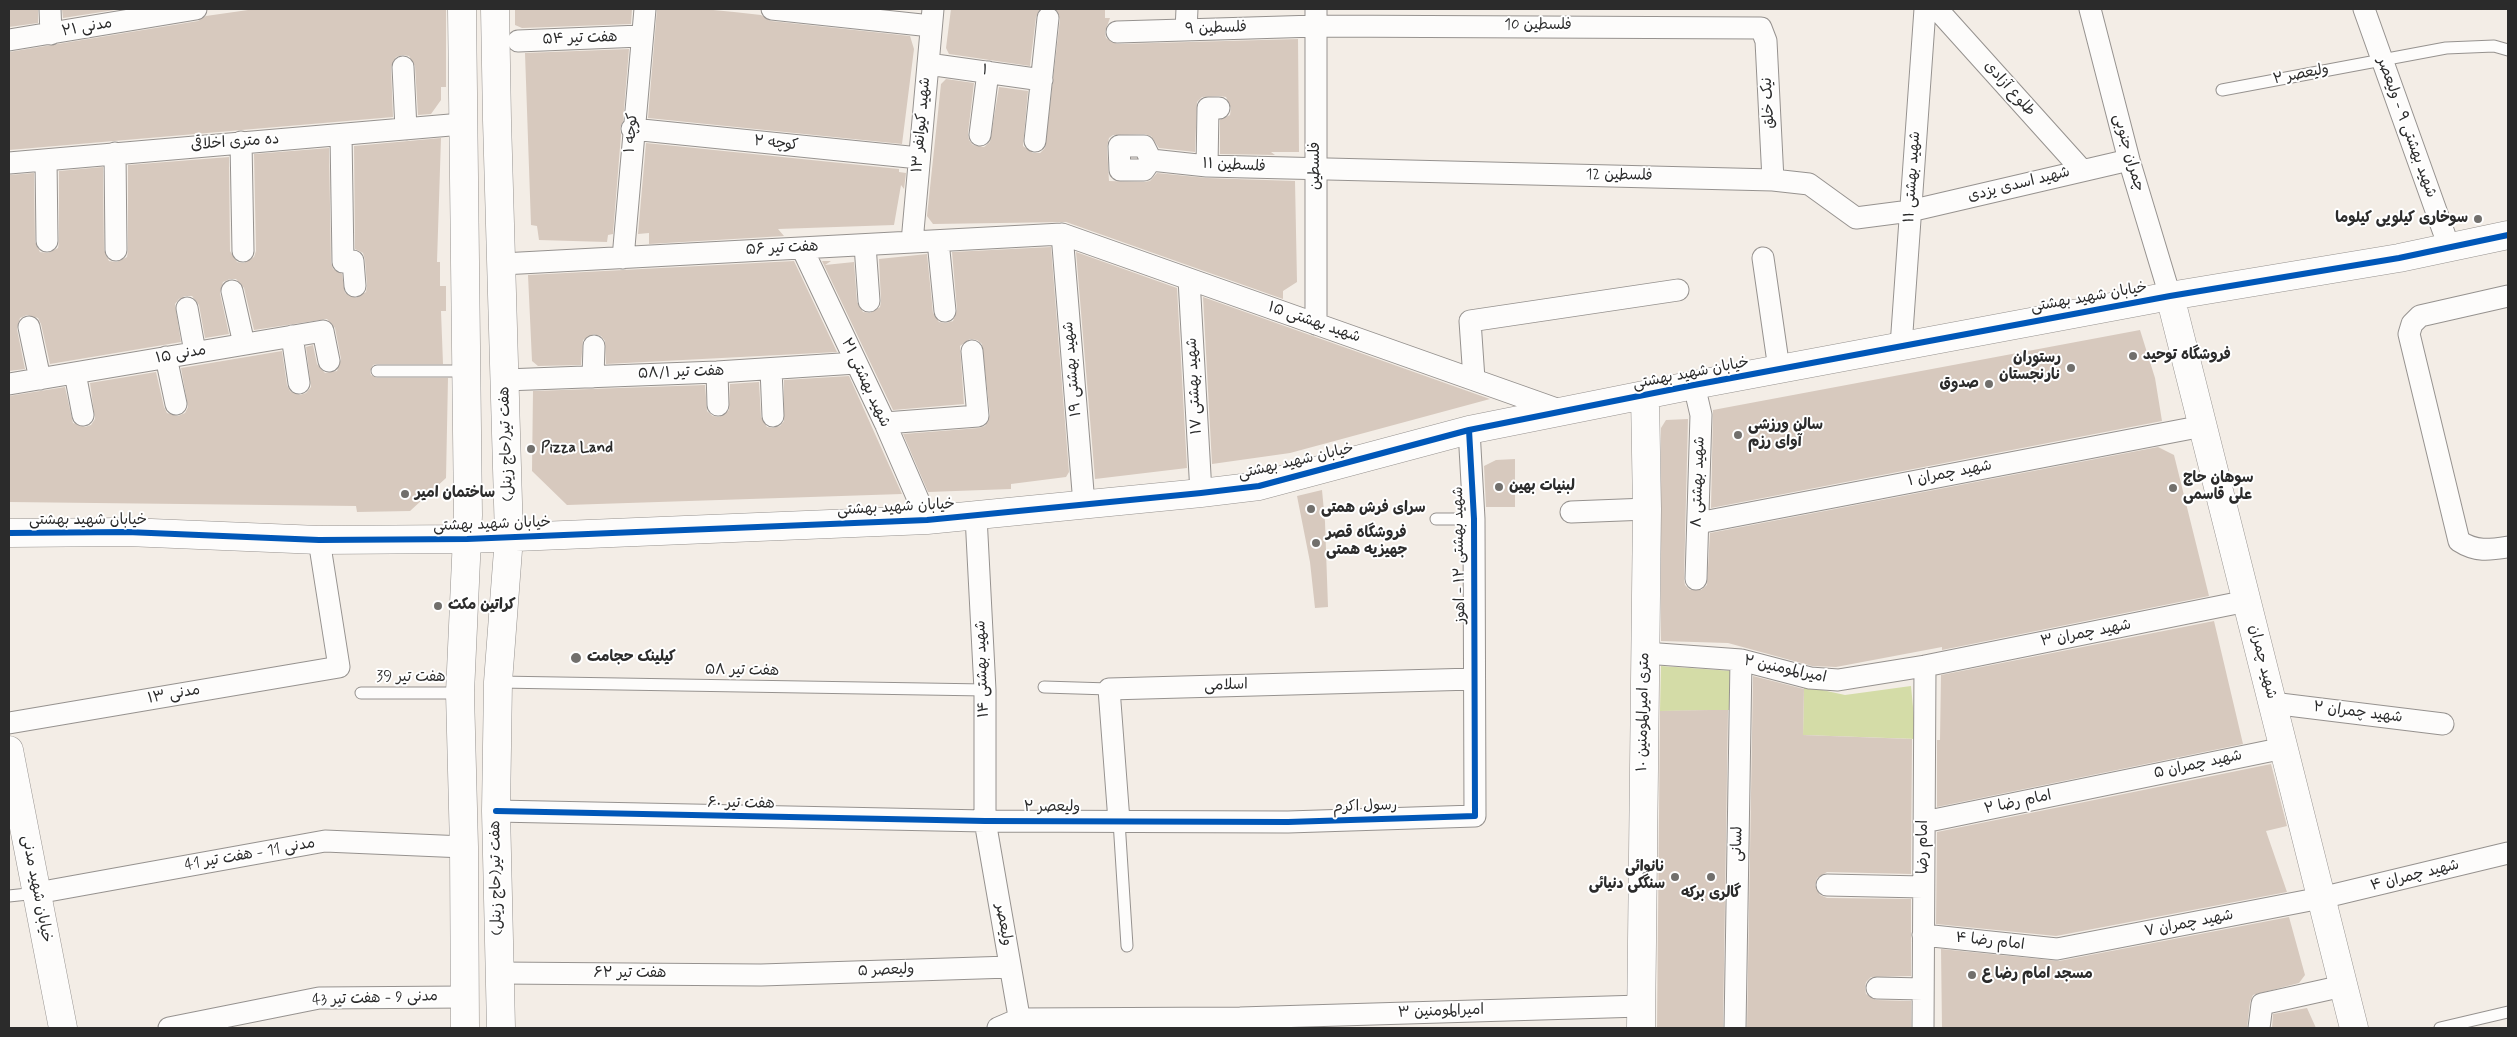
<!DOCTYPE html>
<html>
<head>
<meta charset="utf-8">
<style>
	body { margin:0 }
	#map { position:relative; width:2517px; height:1037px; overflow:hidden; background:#f3ede6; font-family:Mynerve,sans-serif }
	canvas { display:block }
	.frame { position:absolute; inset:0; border:10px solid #2b2b2b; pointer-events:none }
</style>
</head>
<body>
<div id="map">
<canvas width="2517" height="1037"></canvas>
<div class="frame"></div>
</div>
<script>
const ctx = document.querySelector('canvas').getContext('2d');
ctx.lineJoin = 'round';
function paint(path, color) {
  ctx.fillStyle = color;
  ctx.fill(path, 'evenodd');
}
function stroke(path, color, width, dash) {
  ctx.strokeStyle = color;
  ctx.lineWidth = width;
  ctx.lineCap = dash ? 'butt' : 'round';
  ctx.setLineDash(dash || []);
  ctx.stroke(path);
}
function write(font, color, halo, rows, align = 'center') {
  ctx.font = font + ' Mynerve,"Playpen Sans Arabic",sans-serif';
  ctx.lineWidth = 4;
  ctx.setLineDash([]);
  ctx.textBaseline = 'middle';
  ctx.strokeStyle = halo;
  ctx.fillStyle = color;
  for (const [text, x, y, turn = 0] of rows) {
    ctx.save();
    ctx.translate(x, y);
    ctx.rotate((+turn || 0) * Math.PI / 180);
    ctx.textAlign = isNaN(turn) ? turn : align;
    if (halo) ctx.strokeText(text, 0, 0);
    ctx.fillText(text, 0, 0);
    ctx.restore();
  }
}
paint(new Path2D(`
	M1661 666 1732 671 1731 710 1660 711Z
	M1804 686 1845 695 1911 686 1916 739 1803 735Z`), '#d4dca7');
paint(new Path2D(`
	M9 9H38V23L9 27Z
	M62 9H121L63 18Z
	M255 9H446V87H441V100L431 114 418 115 415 66 409 56 402 55 396 57 391 67 393 117 9 150V52L198 21 206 16Z
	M515 9H632L631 24 522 28 515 25Z
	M657 9H703L734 12 761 15 771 21 910 36 914 49 902 144 648 118Z
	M951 9H1040L1036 17 1030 66 949 54 946 48Z
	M1056 9H1105V18H1110L1105 32 1106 38 1117 44 1298 39 1299 152H1271L1275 155 1220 154V120L1230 115 1231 108 1226 97 1219 96 1202 97 1197 102 1195 152 1159 148 1151 136 1144 134 1113 135 1109 138 1107 147 1109 181 1144 182 1150 181 1157 173 1207 178 1295 181 1297 282 1283 291V299L1066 222 933 224 927 216 941 84 946 79 974 83 968 133 969 140 973 145 984 147 990 142 999 87 1028 91 1023 146 1033 153H1040L1045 148 1060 19Z
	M629 49 623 121 620 128 621 135 613 234 608 235 607 242 539 240 537 226 531 225 525 53Z
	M441 138 437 262H440V286H446V311H441L443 364H377L373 365 370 371 371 375 377 378H448L446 478 410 511 357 512 356 506 9 502V396L65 387 73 423 85 427 91 425 95 419 90 383 156 372 164 407 167 413 178 416 185 413 188 407 181 368 282 351 287 385 290 391 300 395 306 393 311 387 306 347 313 345 317 364 325 373 337 371 341 359 335 328 327 319 254 330 244 288 236 279H230L223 282 220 293 229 334 205 338 199 305 192 296H185L179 299 175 304 181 342 50 364 41 324 38 318 27 315 20 318 17 329 25 369 9 371V175L34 173 35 242 40 252 48 253 58 248 59 241V171L103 167 104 250 109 261 117 262 127 257 128 250V165L229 157 230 251 237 262 244 263 254 257 256 251 254 154 329 148 331 263 333 269 342 274 345 293 356 298 366 292 367 285 365 260 363 253 355 249 354 146Z
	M646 143 899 169V172L906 173 904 189 901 185 894 225 778 229 784 236 649 244V233L638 234Z
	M1051 247 1069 472 1066 477 1011 484V489L928 492 903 434 979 428 985 426 990 415 982 344 977 340 970 339 960 346 964 404 893 410 822 261H831L825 265 854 262 857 302 863 312 870 313 880 307 881 301 879 259 927 254 933 313 939 322 946 323 953 321 957 310 952 252Z
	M1076 252 1177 288 1187 468 1095 479Z
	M794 261 837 352 606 364 605 341 601 336 594 334 583 340 581 365 538 366 532 361 528 275Z
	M1203 297 1490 399 1290 453 1212 464Z
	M2140 330 2155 378 2162 421 1711 508 1713 410Z
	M849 376 902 494 567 505 532 471 533 391 705 385 707 411 713 416 719 417 729 410 730 384 759 382 761 417 767 427 773 428 780 426 784 421V380Z
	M1688 419 1684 579 1685 585 1690 590H1701L1707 585 1710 533 2158 447 2174 455 2209 596 1942 650V647L1836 667 1812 666 1728 643 1661 641V428L1666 420Z
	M1515 459V507H1486L1484 466 1496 460Z
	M1322 490 1325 522 1328 607 1315 608 1310 562 1297 496Z
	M2214 621 2243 744 1937 807V740H1940L1941 675Z
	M1753 676 1804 689 1803 735 1912 739 1911 874 1827 872 1817 878 1815 885 1820 895 1827 898 1911 899V976L1871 977 1866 982 1865 988 1866 994 1876 1000 1911 1001V1028H1747Z
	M1709 710H1728L1723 1028H1657L1660 711Z
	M2271 764 2287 826 2266 831 2287 892 2056 936 1936 924 1937 832Z
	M2289 917 2305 975 2299 983 2253 995 2250 1002 2247 1028H1942L1941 949 2059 961Z
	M2307 1008 2316 1028H2272L2273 1014Z`), '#d7c9be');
const lane = new Path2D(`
	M2222 90 2446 48 2494 46 2508 50
	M377 371H466
	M1436 519H1474
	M498 682 985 690
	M1044 687 1109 689
	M361 693H460
	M1119 821 1127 946
	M9 896 37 893
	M2440 1028 2508 1012`);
const street = new Path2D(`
	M50 9 51 34
	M772 9 931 26
	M1316 9V324
	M1937 9 2081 169
	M2090 9 2129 160 2170 296
	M2364 9 2449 247
	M1186 30 1187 9
	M1117 32 1316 26 1761 28 1766 41 1773 180
	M9 40 196 9
	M518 41 641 36
	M928 64 1042 80
	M403 67 406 129
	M632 129 919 158
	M341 135 343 262 353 261 355 286
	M980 135 988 72
	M1035 141 1048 18
	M241 142 243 251
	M115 153 116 250
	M46 160 47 241
	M1151 160 1144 170H1120L1119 146H1144L1151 160 1207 166 1773 180 1809 184 1856 218 1910 211 2129 160
	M9 163 462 124
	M1207 166 1208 108H1219
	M1062 234 1084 504
	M938 241 945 311
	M912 242 933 9
	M865 245 869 301
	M802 248 885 423 927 520
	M623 258 645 9
	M1763 258 1779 369
	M502 264 1062 234 1565 412
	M1189 279 1201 493
	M232 291 244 344
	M2508 296 2420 316 2412 324 2409 334 2459 541C2476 552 2489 550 2508 547
	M187 308 195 352
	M29 327 40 379
	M292 336 299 383
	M1901 346 1925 9
	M166 357 176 404
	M771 369 773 416
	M717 372 718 405
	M75 373 83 415
	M593 377 594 346
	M1474 379 1470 321 1678 290
	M505 380 717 372 856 363
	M9 384 323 331 329 361
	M1694 385 1701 415 1696 579
	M885 423 978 416 972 351
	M1571 512 1647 509
	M976 516 985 690V821L1021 1028
	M1698 523 2203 426
	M1645 653 1741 660 1810 678 1838 680 1925 666 2247 601
	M2272 703 2443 724
	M9 723 339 667 319 540
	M496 811 985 821 1288 822 1475 816 1474 519 1469 430
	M1119 821 1109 689 1474 679
	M1924 822 2284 748
	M1827 885 1923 887
	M37 893 325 841 464 847
	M1923 935 2057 949 2321 898 2508 853
	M499 973 761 975 1010 967
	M1877 988 1923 989
	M169 1028 319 998 465 997
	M998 1028 1019 1019 1240 1018 1641 1006
	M1735 1028 1741 660
	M1923 1028 1925 666
	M2259 1028 2262 1004 2343 986`);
const secondary = new Path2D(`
	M462 9 468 515 460 693 464 847 465 1028
	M495 9 497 120 509 537 498 682 496 811 501 1028
	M2170 296 2354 1028
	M9 533 127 532 319 540 467 539 927 520 1201 493 1259 486 1469 430 1694 385 2170 296 2399 258 2508 235
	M9 750 63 1028
	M1641 1028 1647 509 1645 395`);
stroke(lane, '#96928f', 13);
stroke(street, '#96928f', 23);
stroke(secondary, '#96928f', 29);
stroke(lane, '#fdfcfb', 11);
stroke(street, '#fdfcfb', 21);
stroke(secondary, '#fdfcfb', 28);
stroke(new Path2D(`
	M9 533 127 532 319 540 467 539 927 520 1201 493 1259 486 1469 430 1694 385 2170 296 2399 258 2508 235
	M496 811 985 821 1288 822 1475 816 1474 519 1469 430`), '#0057b8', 6);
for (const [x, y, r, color] of [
	[2478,219,5,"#716f6c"],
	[2133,356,5,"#716f6c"],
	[2071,368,5,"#716f6c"],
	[1989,384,5,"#716f6c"],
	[1738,435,5,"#716f6c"],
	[531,449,5,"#716f6c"],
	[1499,487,5,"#716f6c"],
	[2173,488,5,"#716f6c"],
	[405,494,5,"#716f6c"],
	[1311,509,5,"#716f6c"],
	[1316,543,5,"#716f6c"],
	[438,606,5,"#716f6c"],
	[576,658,6,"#716f6c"],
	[1675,877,5,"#716f6c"],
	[1711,877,5,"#716f6c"],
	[1972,975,5,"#716f6c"]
]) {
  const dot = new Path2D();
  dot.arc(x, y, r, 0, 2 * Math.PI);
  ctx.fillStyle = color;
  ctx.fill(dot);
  stroke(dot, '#fff', 2);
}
write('15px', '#2b2b2b', '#fff', [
	["فلسطین 10",1538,26],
	["مدنی ۲۱",87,28,-10],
	["فلسطین ۹",1216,29,-2],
	["هفت تیر ۵۴",580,39,-2],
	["۱",985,71,8],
	["ولیعصر ۲",2301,75,-11],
	["طلوع آزادی",2009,89,48],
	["نیک خلق",1769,103,-93],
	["شهید کیوانفر ۱۳",922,125,-85],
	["شهید بهشتی ۹ - ولیعصر",2406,128,70],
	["کوچه ۱",632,133,-85],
	["ده متری اخلاقی",235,143,-4],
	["کوچه ۲",776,144,6],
	["چمران جنوبی",2128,153,74],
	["فلسطین ۱۱",1234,166,3],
	["فلسطین",1316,166,-90],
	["فلسطین 12",1619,176,1],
	["شهید بهشتی ۱۱",1913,177,-86],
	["شهید اسدی یزدی",2019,185,-14],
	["هفت تیر ۵۶",782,249,-3],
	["خیابان شهید بهشتی",2089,298,-10],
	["شهید بهشتی ۱۵",1314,323,19],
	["مدنی ۱۵",181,355,-10],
	["شهید بهشتی ۱۹",1073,369,-95],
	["هفت تیر ۵۸/۱",681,373,-2],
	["خیابان شهید بهشتی",1691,374,-11],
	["شهید بهشتی ۲۱",865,383,65],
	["شهید بهشتی ۱۷",1195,386,-93],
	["هفت تیر(حاج زینل)",507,444,-92],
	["خیابان شهید بهشتی",1296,462,-13],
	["شهید چمران ۱",1950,474,-11],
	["شهید بهشتی ۸",1699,482,-88],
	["خیابان شهید بهشتی",896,508,-3],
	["خیابان شهید بهشتی",88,521],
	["خیابان شهید بهشتی",492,525,-2],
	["شهید بهشتی ۱۲ - اهوز",1460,555,-91],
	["شهید چمران ۳",2086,634,-11],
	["شهید چمران",2262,662,76],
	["شهید بهشتی ۱۴",983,669,-92],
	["امیرالمومنین ۲",1785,670,12],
	["هفت تیر ۵۸",742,671,1],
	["هفت تیر 39",411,678],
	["اسلامی",1226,686,-2],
	["مدنی ۱۳",174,695,-10],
	["۱۰ متری امیرالمومنین",1644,712,-89],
	["شهید چمران ۲",2358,713,7],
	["شهید چمران ۵",2198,765,-12],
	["امام رضا ۲",2018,803,-12],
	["هفت تیر ۶۰",741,804,1],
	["رسول اکرم",1365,807,-2],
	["ولیعصر ۲",1052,808],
	["لسانی",1738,844,-89],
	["امام رضا",1924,847,-90],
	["مدنی 11 - هفت تیر 41",250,855,-10],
	["شهید چمران ۴",2415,876,-14],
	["هفت تیر(حاج زینل)",497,878,-91],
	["خیابان شهید مدنی",36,889,79],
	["شهید چمران ۷",2189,924,-11],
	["ولیعصر",1003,925,80],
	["امام رضا ۴",1990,942,6],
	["ولیعصر ۵",886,971,-2],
	["هفت تیر ۶۲",630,974],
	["مدنی 9 - هفت تیر 43",375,999,-2],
	["امیرالمومنین ۳",1441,1012,-2]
]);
write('bold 15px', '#2b2b2b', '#fff', [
	["سوخاری کیلویی کیلوما",2468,219,"right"],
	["فروشگاه توحید",2143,356],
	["رستوران",2061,359,"right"],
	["نارنجستان",2061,376,"right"],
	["صدوق",1979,384,"right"],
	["سالن ورزشی",1748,426],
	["آوای رزم",1748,443],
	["Pizza Land",541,449],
	["سوهان حاج",2183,479],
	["علی قاسمی",2183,496],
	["لبنیات بهین",1509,487],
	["ساختمان امیر",415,494],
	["سرای فرش همتی",1321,509],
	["فروشگاه قصر",1326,534],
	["جهیزیه همتی",1326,551],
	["کراتین مکث",448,606],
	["کیلینک حجامت",587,658],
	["نانوائی",1665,868,"right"],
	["سنگکی دنیائی",1665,885,"right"],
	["گالری برکه",1711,894,"center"],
	["مسجد امام رضا ع",1982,975]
], 'left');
</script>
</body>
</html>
